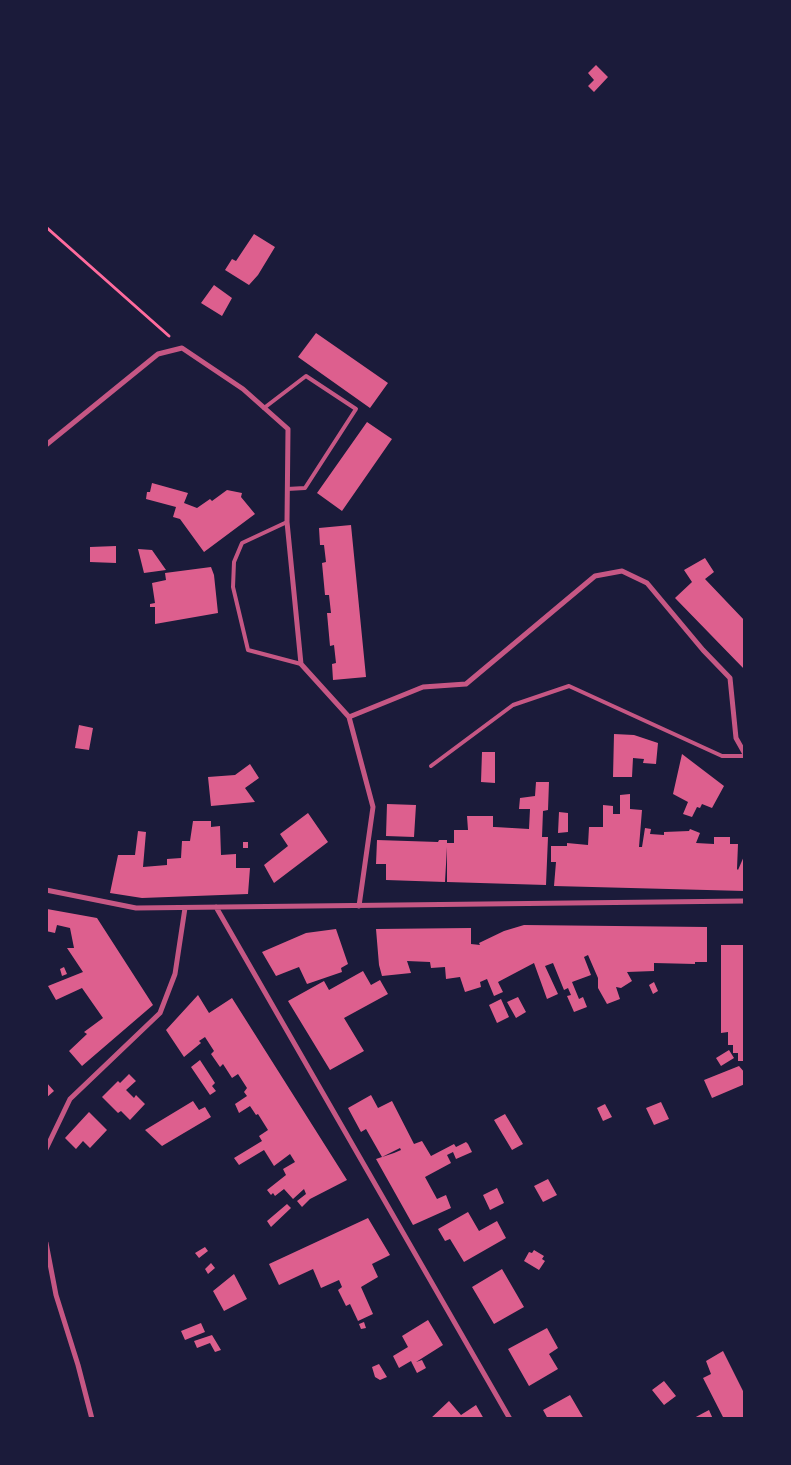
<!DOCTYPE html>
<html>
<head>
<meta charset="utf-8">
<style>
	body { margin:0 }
	#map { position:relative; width:791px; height:1465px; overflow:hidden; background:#1b1b3a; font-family:Ubuntu,sans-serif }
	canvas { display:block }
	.frame { position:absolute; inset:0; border:48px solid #1b1b3a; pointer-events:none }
</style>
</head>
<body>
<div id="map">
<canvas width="791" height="1465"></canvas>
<div class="frame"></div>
</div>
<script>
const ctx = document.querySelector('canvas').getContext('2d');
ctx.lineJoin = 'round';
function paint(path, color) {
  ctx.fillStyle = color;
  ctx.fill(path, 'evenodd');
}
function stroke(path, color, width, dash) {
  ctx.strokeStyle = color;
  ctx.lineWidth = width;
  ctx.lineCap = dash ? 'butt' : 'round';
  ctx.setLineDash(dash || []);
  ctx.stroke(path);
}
paint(new Path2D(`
	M596 65 608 77 594 92 588 86 594 80 588 73Z
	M254 234 275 247 258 275 249 285 225 270 232 259 236 261Z
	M214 285 232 298 222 316 201 303Z
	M316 333 388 383 370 408 298 357Z
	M367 422 392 439 342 511 317 493Z
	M152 483 188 493 184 503 197 508 210 499 212 501 227 490 242 493 241 497 255 514 204 552 180 519 173 517 176 507 146 499 147 492H150Z
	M351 525 366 677 333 680 332 664 336 663 334 645 330 646 327 613H331L329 595H325L322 563 326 562 324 545H320L319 528Z
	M116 546V563L90 562V547Z
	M138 549 152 550 166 570 144 573Z
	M705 558 714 572 705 579 745 621V670L675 598 692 582 684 570Z
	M211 567 214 575 218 613 155 624V607H150V604L155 603 152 583 166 580 165 573Z
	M79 725 93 728 89 750 75 748Z
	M614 734 634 735 658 743 656 764 643 763 644 759 633 758 632 777H613Z
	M482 752H495V783L481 782Z
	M682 754 724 786 712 808 702 804 700 808 697 807 692 817 683 814 688 802 673 794Z
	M250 764 259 778 245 788 255 802 211 806 208 777 235 775Z
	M536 782H549L548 810 543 811 542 837H548L546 885 447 882V847L445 882 386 880V864H376L377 840 438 842 439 840H447V843H454V830H468L467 816H493V827H495L529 829 530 809H519L520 798 535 796Z
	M630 794V809L642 810 639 847H642L645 828 651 829 650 834 664 835V832L689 831 690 829 700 833 696 843 714 844V837H730V844H738L737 869 738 870 745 854V891L554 886 556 862H551V846H567V843L588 845 589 827H603V805L613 806V814H620V795Z
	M387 804 416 805 414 837 386 836Z
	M559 812 568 813V832L558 833Z
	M308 813 328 842 274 883 264 865 288 846 280 834Z
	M193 821H211V827L220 826 221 855 236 854V868H250L248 894 142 898 110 893 118 855H135L138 831 146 832 143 867 167 865V859L181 858 182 841H190Z
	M243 842H248V848H243Z
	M47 909 97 918 153 1005 82 1066 69 1051 87 1034 84 1032 103 1018 82 988 56 1000 48 986 83 972 67 948H74L70 928 57 925 55 933 46 931Z
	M524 925 707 927V962H695V964L654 963V971L627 972 632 981 621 988 616 987 620 999 607 1004 598 988V978L588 955 584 957 591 975 572 982 579 999 583 997 587 1007 574 1012 567 996 571 995 568 988 564 990 553 963 545 966 558 994 547 999 534 963 498 982 503 992 494 996 487 979 480 982 481 987 465 992 460 977 446 979 445 967 431 968 430 962 407 961 411 973 382 976 379 965 376 929 471 928V944L480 945 479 943 504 931Z
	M336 929 348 964 341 968 342 972 307 984 299 967 276 976 262 952 306 933Z
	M721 945H745V1061H738V1053H733V1045H728V1032L721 1033Z
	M64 967 67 974 62 976 60 969Z
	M363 971 371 985 380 980 388 994 344 1018 364 1051 330 1070 288 1001 324 981 329 990Z
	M654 982 658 991 653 994 649 985Z
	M198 995 209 1013 232 998 347 1180 310 1199 302 1207 297 1201 306 1194 304 1189 293 1199 284 1189 275 1196 273 1193 271 1195 267 1190 286 1175 283 1169 295 1162 290 1154 274 1166 264 1150 239 1165 234 1158 262 1141 259 1136 268 1130 258 1114 256 1115 250 1106 239 1113 235 1104 247 1096 244 1092 247 1088 238 1074 232 1078 223 1064 220 1067 211 1054 214 1051 205 1037 199 1041 201 1043 184 1057 166 1030Z
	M518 997 526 1012 516 1018 507 1002Z
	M501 999 509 1017 497 1023 489 1005Z
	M729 1050 734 1058 721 1066 716 1058Z
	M200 1060 215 1083 212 1086 216 1091 210 1095 191 1067Z
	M739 1066 745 1073V1084L712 1098 704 1080Z
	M129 1074 136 1081 126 1090 134 1098 136 1095 145 1104 130 1120 121 1111 118 1113 102 1097 118 1081 120 1083Z
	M46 1082 54 1091 46 1098Z
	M371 1095 378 1108 392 1101 414 1144 422 1141 431 1156 454 1144 456 1147 466 1142 468 1144 472 1152 456 1159 453 1152 447 1155 451 1163 425 1177 437 1199 446 1195 451 1208 413 1225 376 1159 394 1153 401 1150 400 1148 382 1157 366 1129 361 1132 348 1108Z
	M193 1101 199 1110 205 1107 211 1117 162 1146 145 1130Z
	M661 1102 669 1119 654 1125 646 1108Z
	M605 1104 612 1117 603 1121 597 1108Z
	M89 1112 107 1130 90 1148 83 1141 76 1149 65 1138Z
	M505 1114 523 1144 512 1150 494 1120Z
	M548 1179 557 1195 543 1202 534 1186Z
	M497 1188 504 1203 490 1210 483 1195Z
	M287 1204 291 1208 271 1227 267 1221Z
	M468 1212 479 1231 497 1221 506 1238 464 1262 450 1239 445 1241 438 1229Z
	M368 1218 390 1255 372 1264 378 1277 361 1287 373 1314 358 1321 350 1304 346 1306 338 1290 342 1287 339 1280 321 1288 313 1269 279 1285 269 1264Z
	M205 1247 208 1251 199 1258 195 1253Z
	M534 1250 544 1256 542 1259 545 1261 539 1270 524 1261 529 1252 532 1253Z
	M211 1263 215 1268 208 1274 205 1269Z
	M502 1269 524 1307 494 1324 472 1287Z
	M234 1274 247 1299 224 1311 213 1291Z
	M428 1320 443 1345 416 1362 422 1360 426 1368 417 1373 411 1361 399 1368 393 1356 408 1347 402 1336Z
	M364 1322 366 1328 361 1329 359 1324Z
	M201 1323 205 1332 185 1340 181 1331Z
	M547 1328 558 1348 549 1354 558 1369 529 1386 508 1349Z
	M212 1335 221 1350 215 1352 210 1343 197 1348 194 1341Z
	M723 1351 745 1395V1419H724L703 1378 711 1374 706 1361Z
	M379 1364 387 1377 380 1380 375 1377 372 1367Z
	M664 1381 676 1396 664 1405 652 1390Z
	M570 1395 584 1419H548L543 1410Z
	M449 1401 461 1415 476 1405 484 1419H430Z
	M709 1410 713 1419H692Z`), '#dd5f8e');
stroke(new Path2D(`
	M46 227 169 336`), '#ff6b9d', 3);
stroke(new Path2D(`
	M264 408 306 376 356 409 305 488 287 489
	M287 522 242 543 234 562 233 587 248 650 301 664
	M431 766 513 705 569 686 722 756H745`), '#c65784', 4);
stroke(new Path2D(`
	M46 445 158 354 182 348 243 389 288 429 287 522 301 664 349 717
	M46 890 136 908 745 901
	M359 906 373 807 349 717 423 687 466 684 595 576 622 571 647 583 703 650 730 678 736 738 745 754
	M216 907 510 1419
	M46 1149 70 1099 160 1013 175 974 185 908
	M46 1243 56 1295 78 1365 92 1419`), '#c65784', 5);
</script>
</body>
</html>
